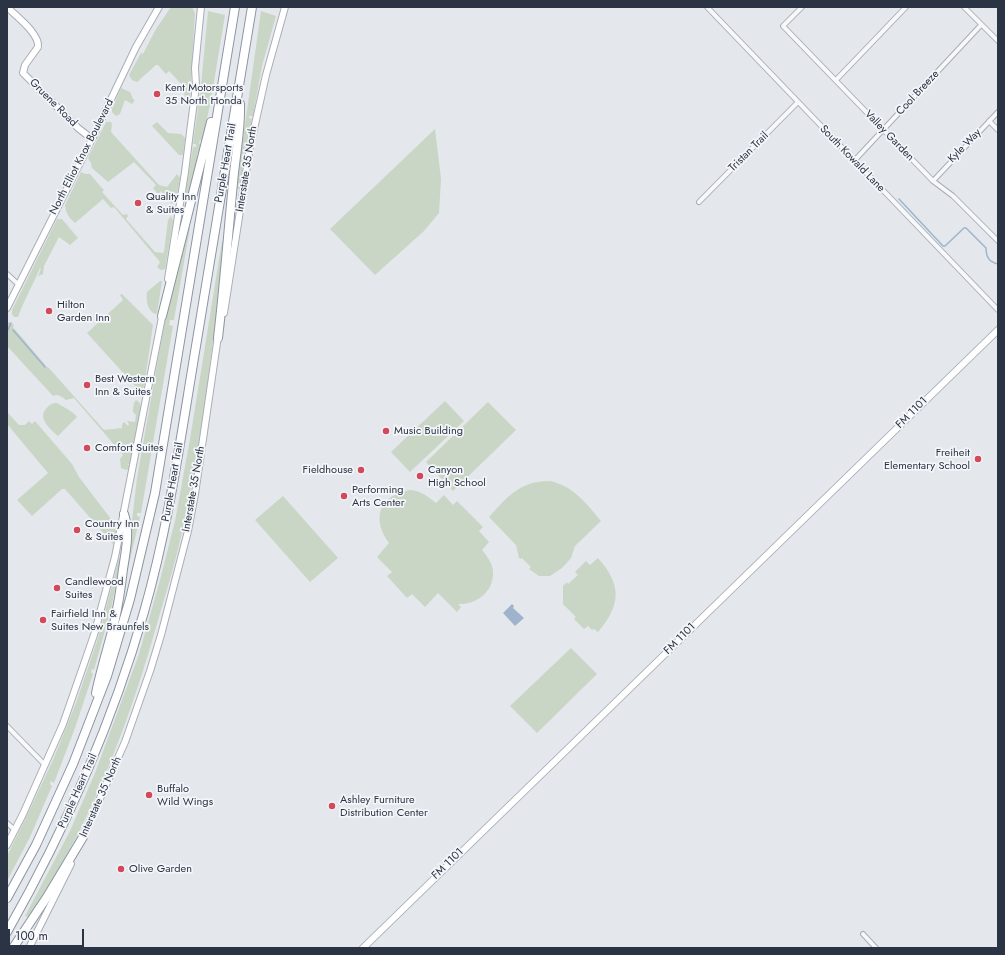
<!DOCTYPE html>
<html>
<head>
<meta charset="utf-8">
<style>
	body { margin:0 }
	#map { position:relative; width:1005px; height:955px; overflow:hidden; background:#e4e7ec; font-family:Jost,sans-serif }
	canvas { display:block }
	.frame { position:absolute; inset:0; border:8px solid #2b3445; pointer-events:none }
	.scale { position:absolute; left:8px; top:929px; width:76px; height:18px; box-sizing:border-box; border:2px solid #2b3445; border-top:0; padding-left:5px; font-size:12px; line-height:14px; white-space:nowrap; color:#2b3445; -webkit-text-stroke:3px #f4f6f9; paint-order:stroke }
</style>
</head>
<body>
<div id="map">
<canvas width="1005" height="955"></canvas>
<div class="frame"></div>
<div class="scale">100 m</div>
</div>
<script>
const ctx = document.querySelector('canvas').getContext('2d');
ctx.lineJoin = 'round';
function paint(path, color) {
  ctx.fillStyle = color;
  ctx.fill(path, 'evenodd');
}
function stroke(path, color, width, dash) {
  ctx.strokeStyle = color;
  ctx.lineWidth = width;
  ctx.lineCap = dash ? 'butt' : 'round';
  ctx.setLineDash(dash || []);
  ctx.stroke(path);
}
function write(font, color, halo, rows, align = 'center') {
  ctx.font = font + ' Jost,sans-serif';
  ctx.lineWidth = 3.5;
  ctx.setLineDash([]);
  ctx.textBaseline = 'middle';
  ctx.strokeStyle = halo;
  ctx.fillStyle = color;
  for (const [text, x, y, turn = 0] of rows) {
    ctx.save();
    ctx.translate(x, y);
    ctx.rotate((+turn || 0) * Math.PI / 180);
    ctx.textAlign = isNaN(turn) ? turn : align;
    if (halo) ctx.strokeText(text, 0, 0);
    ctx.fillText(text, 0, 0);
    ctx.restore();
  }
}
paint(new Path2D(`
	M171 7H192L195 13 190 97 186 99 183 90 185 88 169 71 166 74 158 65H156L137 82 132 80 129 75 141 53 143 54 156 29Z
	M208 11 225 15 211 100 202 141 200 140 199 143 201 145 197 155 198 158 189 197H185L193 147H196V144H193L201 86Z
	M261 11 276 16 262 66 253 116H249V118L252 119 244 158 240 189H236Z
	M121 88 130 92 133 99 135 100 132 104 125 100 120 114 116 116 112 112V109Z
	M106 122H111L112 124 111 132 159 185 167 187 177 174 180 178 175 204 171 203 161 191 158 194 153 188 156 185 134 162 108 182 92 168 91 163 88 158Z
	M157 122 168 133 181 134 185 138 183 155H179L152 126Z
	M435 129 441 179 439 213 424 231 375 275 330 229Z
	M81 172 85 174H90L101 187 104 190 102 192 123 215 127 214 128 216 126 219 155 252 163 253 164 252 168 220 171 216 173 221 165 269 161 270 157 267 160 262 114 207 111 208 103 199 75 223C70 219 65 212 65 205Z
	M57 219H62L78 238 70 245 59 237 44 266 43 274 38 276 41 269 40 268C33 285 24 300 18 317H14L12 314V310Z
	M188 226 190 228 174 320H170L169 325 173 326 141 513H137V516L140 517 125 581 137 478 165 320 175 278H177V274H175Z
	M222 241H225L224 256C212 345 203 435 184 522 178 554 168 586 159 617 138 692 112 767 77 836 62 864 46 891 30 918L25 916 70 831 95 773 139 654 160 580 175 521 190 439Z
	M160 281H162L157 313 155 314C147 310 146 300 147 292Z
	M122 294 153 325 144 387 141 389 136 387 87 333 123 300 120 295Z
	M10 322 14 325 13 327 47 367H48L104 430 122 428V424L124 422 128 426 129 424 127 421 135 422 136 415 133 412C133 408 133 403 136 400 141 403 141 406 140 411L139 412 140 413 130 464H128L130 468 126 470 121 468 120 459 123 455 74 398 66 400C62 397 58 393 53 396L7 346V323Z
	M445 401 464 421 410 472 391 452Z
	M488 402 516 430 453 491 426 462Z
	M57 403C66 409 70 409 77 417L58 436C51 430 37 418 46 409 49 405 52 403 57 403Z
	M7 412 19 425H25L29 421 32 424 35 421 72 464 79 477 117 527 113 544 65 489H62L32 516 17 500 48 473 7 424Z
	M550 481C573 486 586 503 601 521L575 546 571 558 562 568 550 576H539L529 569 531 567 522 558 521 559 519 558 516 545 489 517C507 497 520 481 550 481Z
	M410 490C421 491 427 496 436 503L444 495 453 505 457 501 483 527 479 531 489 542 482 550C487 556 493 564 493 572 494 592 476 605 458 604L461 607 457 612 438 593 425 607 412 594 407 598 387 576 392 572 377 557 389 543C371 519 379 495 410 490Z
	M283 496 338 558 310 582 255 520Z
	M598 558C622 585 621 605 598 632L594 629 592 630 588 626 584 629 574 619 576 617 563 604V586L567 582 568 584 578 575 575 572 586 561 590 565Z
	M119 559H121L111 609 94 670 92 669 91 672 93 674 75 728 54 783 51 781 50 784 52 786 30 837 7 881V856L31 807 53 760 76 703 98 638Z
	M571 648 597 674 537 733 510 706Z`), '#c9d6c5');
paint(new Path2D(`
	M512 604 514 606 513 608 524 618 515 626 503 613Z`), '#9fb4cc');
stroke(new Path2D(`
	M899 199 943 246H945L964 228H966L986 248C986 257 989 262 998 264
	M13 330 45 367
	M7 332 11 323`), '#9fb4cc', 1.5);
const street = new Path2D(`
	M707 7 998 310
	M802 7 783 26 933 181 953 196 998 241
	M964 7 998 41
	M836 80 906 7
	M989 121 998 130
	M854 161 981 25
	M933 181 998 112
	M699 202 798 102
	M7 274 18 284
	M7 726 45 765
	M7 823 15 830
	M863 934 876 948`);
const secondary = new Path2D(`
	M7 7C16 16 40 34 38 47L25 65 23 73 78 128 92 139
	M168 279 185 172 190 132 196 86 195 68 201 7
	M7 308 92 139 136 47 159 7
	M224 313 250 147 266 75 285 7
	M82 839 125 742 150 671 161 635 188 531 195 494 218 336
	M7 845 23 814 63 724 94 635 115 557 163 312
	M29 948 71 864
	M363 948 998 330`);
const highway = new Path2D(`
	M162 316 211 122
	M218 338C224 287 228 235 233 183 235 157 241 131 240 104
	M96 693C101 669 108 647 114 624 118 606 121 587 123 569 126 550 130 532 124 514
	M7 898 36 845 73 764 107 676 130 599 155 493 235 7
	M7 932C65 830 112 724 144 612 169 525 181 435 196 346 214 233 233 120 252 7
	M13 948 47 897 83 837`);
stroke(street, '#a9aeb7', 6);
stroke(secondary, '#a9aeb7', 8);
stroke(highway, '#8b94a3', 10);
stroke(street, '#f7f8fa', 4);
stroke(secondary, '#fff', 6);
stroke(highway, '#fff', 8);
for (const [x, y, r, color] of [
	[157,94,4,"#d1495b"],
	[138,203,4,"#d1495b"],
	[49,311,4,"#d1495b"],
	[87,385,4,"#d1495b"],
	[386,431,4,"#d1495b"],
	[87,448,4,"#d1495b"],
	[978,459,4,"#d1495b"],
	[361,470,4,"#d1495b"],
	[420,476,4,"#d1495b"],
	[344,496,4,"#d1495b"],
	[77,530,4,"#d1495b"],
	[57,588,4,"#d1495b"],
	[43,620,4,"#d1495b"],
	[149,795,4,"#d1495b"],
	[332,806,4,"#d1495b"],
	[121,869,4,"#d1495b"]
]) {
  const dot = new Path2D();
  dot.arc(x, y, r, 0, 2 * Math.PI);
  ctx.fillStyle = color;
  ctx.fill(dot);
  stroke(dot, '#f4f6f9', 1.5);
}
write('11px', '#2b3445', '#f4f6f9', [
	["Kent Motorsports",165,88],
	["35 North Honda",165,101],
	["Quality Inn",146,197],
	["& Suites",146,210],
	["Hilton",57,305],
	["Garden Inn",57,318],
	["Best Western",95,379],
	["Inn & Suites",95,392],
	["Music Building",394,431],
	["Comfort Suites",95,448],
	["Freiheit",970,453,"right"],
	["Elementary School",970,466,"right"],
	["Fieldhouse",353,470,"right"],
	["Canyon",428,470],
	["High School",428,483],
	["Performing",352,490],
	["Arts Center",352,503],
	["Country Inn",85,524],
	["& Suites",85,537],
	["Candlewood",65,582],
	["Suites",65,595],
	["Fairfield Inn &",51,614],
	["Suites New Braunfels",51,627],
	["Buffalo",157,789],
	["Wild Wings",157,802],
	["Ashley Furniture",340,800],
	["Distribution Center",340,813],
	["Olive Garden",129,869]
], 'left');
write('11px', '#2b3445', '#f4f6f9', [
	["Cool Breeze",918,93,-47],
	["Gruene Road",53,103,45],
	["Valley Garden",889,136,46],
	["Kyle Way",965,146,-46],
	["Tristan Trail",749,152,-45],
	["North Elliot Knox Boulevard",82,157,-63],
	["South Kowald Lane",852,159,46],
	["Purple Heart Trail",226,163,-80],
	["Interstate 35 North",247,169,-81],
	["FM 1101",912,413,-45],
	["Purple Heart Trail",173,482,-80],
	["Interstate 35 North",194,489,-80],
	["FM 1101",680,639,-45],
	["Purple Heart Trail",78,791,-66],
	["Interstate 35 North",101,797,-66],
	["FM 1101",448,864,-44]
]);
</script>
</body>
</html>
